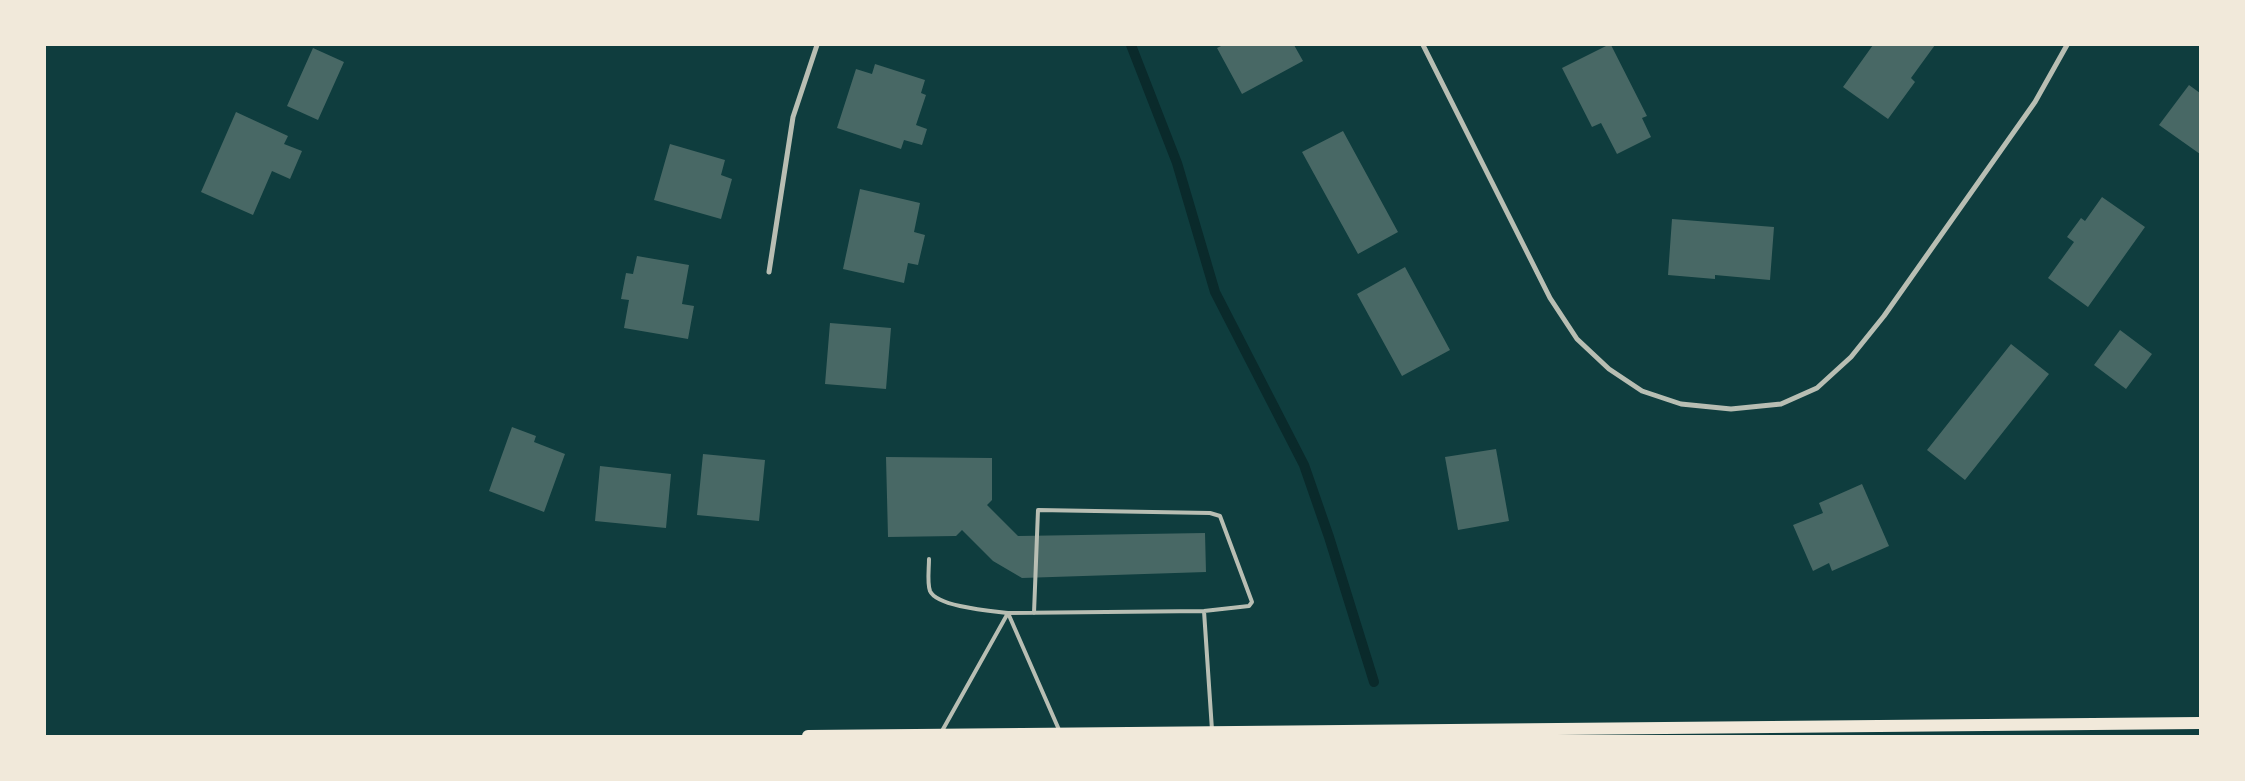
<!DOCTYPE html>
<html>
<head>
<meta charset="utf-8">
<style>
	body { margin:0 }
	#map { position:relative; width:2245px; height:781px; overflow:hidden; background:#0f3d3e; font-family:Jost,sans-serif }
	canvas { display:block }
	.frame { position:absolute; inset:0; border:46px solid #f1e9da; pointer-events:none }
</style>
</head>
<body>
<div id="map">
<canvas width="2245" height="781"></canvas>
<div class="frame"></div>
</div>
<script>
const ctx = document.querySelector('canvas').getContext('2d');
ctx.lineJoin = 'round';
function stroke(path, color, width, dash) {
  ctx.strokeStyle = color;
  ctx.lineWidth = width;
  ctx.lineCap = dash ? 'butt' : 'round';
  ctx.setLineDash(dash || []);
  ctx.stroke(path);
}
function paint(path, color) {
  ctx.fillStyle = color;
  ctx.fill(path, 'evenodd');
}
stroke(new Path2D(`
	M1131 45 1177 163 1215 292 1304 465 1329 537 1374 682`), '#0a2a2b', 10);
paint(new Path2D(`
	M1223 45H1294L1303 61 1242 94 1217 48Z
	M1608 45H1611L1647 116 1642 118 1651 137 1617 154 1601 123 1592 127 1562 68Z
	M1873 45H1935L1911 78 1915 82 1888 119 1843 87Z
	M313 48 344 62 318 120 287 106Z
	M875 64 925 80 921 93 926 95 916 125 927 129 922 145 904 140 901 149 837 128 856 69 872 74Z
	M2189 85 2200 93V154L2159 125Z
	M236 112 288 136 284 144 302 151 290 179 272 171 253 215 201 192Z
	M1343 131 1398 232 1358 254 1302 152Z
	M670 144 725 160 721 175 732 179 721 219 654 200Z
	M860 189 920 203 914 232 925 235 918 265 908 263 904 283 843 269Z
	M2102 197 2145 227 2088 307 2048 278 2074 242 2067 237 2081 218 2085 221Z
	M1672 219 1774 227 1770 280 1715 275V279L1668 275Z
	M637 256 689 265 682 304 694 306 688 339 624 328 629 300 621 299 626 273 633 274Z
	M1405 267 1450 350 1402 376 1357 294Z
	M830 323 891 328 886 389 825 384Z
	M2120 330 2152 354 2126 389 2094 365Z
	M2011 344 2049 374 1965 480 1927 450Z
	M512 427 536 436 534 442 565 454 544 512 489 491Z
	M1496 449 1509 521 1458 530 1445 457Z
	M703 454 765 460 759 521 697 515Z
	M886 457 992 458V500L987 505 1018 536 1205 533 1206 572 1022 578 993 561 962 530 956 536 888 537Z
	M600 466 671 474 666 528 595 521Z
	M1862 484 1889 546 1832 571 1829 563 1813 571 1793 525 1823 513 1819 503Z`), '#486865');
stroke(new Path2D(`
	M929 559C929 569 927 583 930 591 937 607 992 611 1008 613L1204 611 1249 606 1252 602 1220 516 1210 513 1038 510 1034 613
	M1204 611 1212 730
	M942 731 1008 613 1060 732`), '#b8beb3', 4);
stroke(new Path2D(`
	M1423 45 1550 298 1577 339 1609 369 1642 391 1681 404 1731 409 1781 404 1817 388 1851 357 1884 316 2035 102 2067 45
	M769 272 793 117 817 45`), '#b8beb3', 5);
stroke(new Path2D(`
	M808 736 2200 723`), '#f1e9da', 12);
</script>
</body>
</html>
